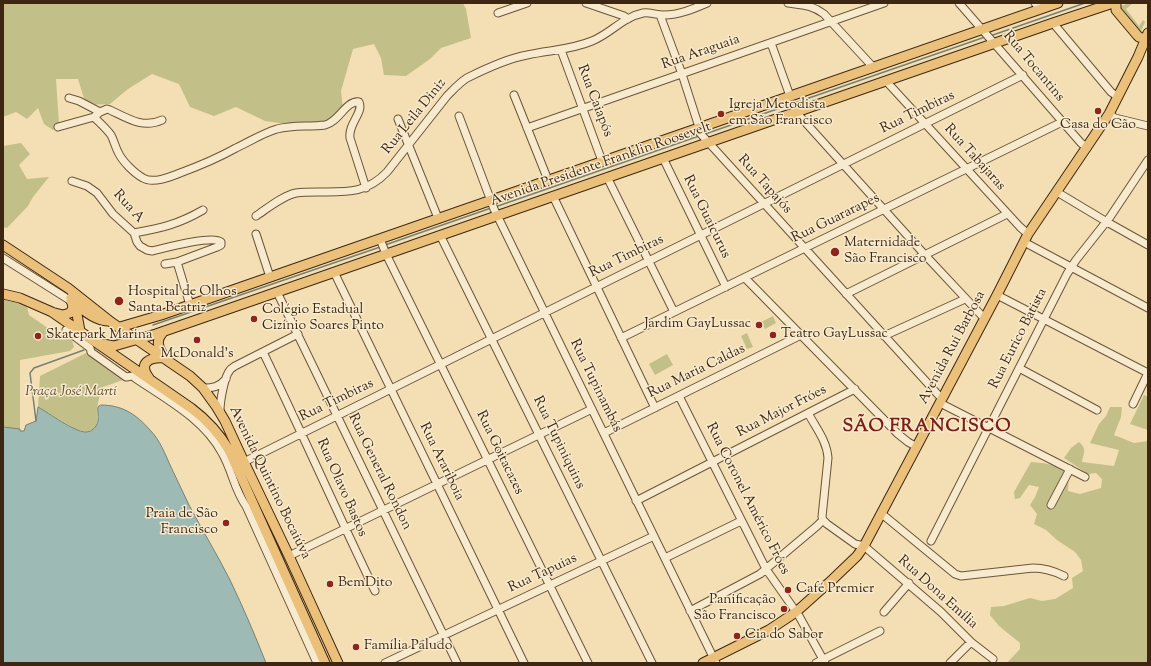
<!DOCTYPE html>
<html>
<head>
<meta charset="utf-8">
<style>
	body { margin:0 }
	#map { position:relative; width:1151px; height:666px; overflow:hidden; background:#f3dfb3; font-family:"Sorts Mill Goudy",serif }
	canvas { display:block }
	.frame { position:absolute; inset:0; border:4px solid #3e2712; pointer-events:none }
</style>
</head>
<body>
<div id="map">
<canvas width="1151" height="666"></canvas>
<div class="frame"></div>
</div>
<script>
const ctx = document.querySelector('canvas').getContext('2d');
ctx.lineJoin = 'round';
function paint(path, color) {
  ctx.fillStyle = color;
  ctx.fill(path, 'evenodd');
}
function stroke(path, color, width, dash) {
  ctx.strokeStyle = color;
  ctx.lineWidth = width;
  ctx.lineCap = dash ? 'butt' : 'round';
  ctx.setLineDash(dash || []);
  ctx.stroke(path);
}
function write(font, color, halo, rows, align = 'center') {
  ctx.font = font + ' "Sorts Mill Goudy",serif';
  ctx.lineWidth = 3;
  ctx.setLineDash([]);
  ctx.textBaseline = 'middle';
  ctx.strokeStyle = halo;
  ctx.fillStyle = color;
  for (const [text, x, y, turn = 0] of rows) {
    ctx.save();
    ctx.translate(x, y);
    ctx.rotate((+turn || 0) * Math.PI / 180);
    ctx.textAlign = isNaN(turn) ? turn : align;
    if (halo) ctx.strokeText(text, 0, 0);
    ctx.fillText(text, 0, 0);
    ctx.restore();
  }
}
paint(new Path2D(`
	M3 3H463L466 9 471 38 441 48 430 59 406 76 384 75 381 58 374 44 353 49 341 91 343 110 327 121 293 125 265 121 236 107 214 116 190 107 179 84 152 74 128 89 110 104 86 105 78 79H56L59 124 53 130 44 124 38 108 27 119 16 112 3 117Z
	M1129 3 1132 4 1126 9 1139 26 1143 20 1145 22 1141 31H1139L1121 10V6Z
	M21 143 30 154 19 165 27 179 49 177 33 197 28 206 7 228 3 227V146Z
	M3 300 18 303 27 307 29 315 58 335 70 334 71 336 74 347 70 351 20 360V429L3 427Z
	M773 316 776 323 765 329 761 322Z
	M747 333 753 347 747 349 741 336Z
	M86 353 123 380 103 387C100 394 98 401 97 409 96 420 101 426 87 432L75 429 38 407 40 376Z
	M667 354 673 365 655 375 649 364Z
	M1144 395 1148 397V430L1130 424Z
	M1110 407H1122L1121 417 1114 435 1134 443 1148 441V663H1007L1020 649V643L999 626 990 615 991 607 1004 606 1030 598 1042 601 1055 599 1073 588 1072 578 1083 571 1081 560 1075 552 1057 540 1046 530 1034 524 1037 514 1030 505 1035 497 1039 487 1029 485 1020 498 1015 499 1014 492 1031 462C1043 463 1064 464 1068 478 1069 482 1068 487 1068 491L1080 494 1101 488 1102 479 1096 473 1088 474 1064 458 1071 448 1079 442C1087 449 1084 452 1082 462L1114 466 1119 450 1090 443 1099 424 1106 416Z`), '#c2c088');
const water = new Path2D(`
	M101 405C122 405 136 414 150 430 160 440 165 454 171 467 177 480 183 492 189 505 202 530 217 554 230 580 243 607 255 635 266 663H3V427L20 429V431H24L26 425 36 421 38 407C49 413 74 432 86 432 90 432 94 429 96 426 100 420 97 413 98 407Z`);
paint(water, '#9dbbb4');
stroke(water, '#778073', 1);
stroke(new Path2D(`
	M990 36 1085 3
	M705 134 985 37
	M495 207 699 136
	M385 245 491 208
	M153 325 380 247
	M115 339 124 336
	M36 421 30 373 34 368 84 350`), '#778073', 1.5);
const minor = new Path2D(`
	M586 3 624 16 628 19
	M788 3C803 5 812 5 824 14L873 67
	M959 3 1081 143 1087 148
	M1035 3 1040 9
	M498 13 527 3
	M660 15 682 74 698 124 699 132 942 399
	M1053 23 1111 92 1118 97
	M771 43 790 96
	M561 50 602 161
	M886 81 1020 227 1028 234
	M514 95 548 180
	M100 112 107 109 110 110C127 118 143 129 162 120
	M796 112 925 255 984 318
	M1109 114 1115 118 1148 126
	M459 116 494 209 716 663
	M94 117C100 123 106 128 111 135 114 141 115 146 118 152 122 161 134 173 143 178 153 184 170 177 180 173 199 166 218 158 236 148 249 142 263 133 277 129 293 125 309 127 325 125 339 122 346 100 359 102 364 113 348 123 350 138L366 188
	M398 119 438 218
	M58 127 94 117 100 112 79 101 69 98
	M527 128 884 3
	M663 158 726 287
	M607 177 674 312
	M72 181 87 186 97 193 113 214 134 233 137 242 140 246 147 250 152 251C165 248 212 235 221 242V245L217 247 177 262 165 264
	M1057 192 1107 222 1148 245
	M553 196 655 408
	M256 216C268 208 282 196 296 193 303 192 311 192 318 192 346 192 366 194 387 172L447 96C453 90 459 83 467 78 483 70 510 58 527 55 549 50 571 50 592 41 610 34 623 17 643 13 649 12 657 15 664 15 679 15 693 9 707 3
	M134 233C162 228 179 224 203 210
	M256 234 270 277
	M440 235 652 663
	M380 239 386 254 588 663
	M1024 242 1148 308
	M3 258 71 301
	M177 262 190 305
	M334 272 524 663
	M745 278 898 434 908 442 917 447
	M277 292 457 663
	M846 294 1007 214
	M997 295 1148 373
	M66 330 90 348 91 352 126 377 133 376 135 378C166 399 204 419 222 453 232 470 234 489 246 506L317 663
	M884 336 965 299
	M621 338 1062 122
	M263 352C301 431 337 512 375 591
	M1019 368 1097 410
	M203 388C213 388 219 387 226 379
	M679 396 766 569 799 616 825 663
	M940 403 1085 477
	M1133 404 1148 373
	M220 411C220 402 224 377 230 370 230 369 234 367 235 366L298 334
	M808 413C816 428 827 441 828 458L822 517 823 520 827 524 855 544 864 546 941 612 971 642 993 659
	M604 433 801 335
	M244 462 1023 75
	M636 501 855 389
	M1051 505 1070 469
	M882 514 955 574 961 576 1033 568C1045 568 1054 571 1064 576
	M931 541 1067 274 1076 260 1110 217 1148 160
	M289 556 592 409
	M665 558 741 521
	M690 611 760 574 817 526 823 520
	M884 612 909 583
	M385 663 654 536
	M816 663 880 631
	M950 663 971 642`);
const major = new Path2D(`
	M1116 3V10L1137 35 1139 37 1145 39
	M3 245 68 288 111 322 190 376 203 388 216 406 225 421 244 462 289 556 338 663
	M3 294 20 298 52 312 191 408C207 420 219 433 229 450L325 663
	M71 301C83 309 93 320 108 321
	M75 303 80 331
	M55 313 63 315 70 313 73 308 71 298
	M120 327 161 315 1058 3
	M97 343 114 346 156 334 1053 23 1113 3
	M164 357C158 346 155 341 164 331
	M149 378C138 363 149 357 164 358
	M703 663 769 630 796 612 833 579 857 556 864 546 997 295 1028 234 1109 114 1138 57 1148 33`);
stroke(minor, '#6b553a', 9);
stroke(major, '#3e2712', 11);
stroke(minor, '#f7eace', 7);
stroke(major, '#eac07a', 9);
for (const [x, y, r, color] of [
	[1098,111,4,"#8f2418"],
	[721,114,4,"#8f2418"],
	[835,252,5,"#8f2418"],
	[119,301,5,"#8f2418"],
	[254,319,4,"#8f2418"],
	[759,325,4,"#8f2418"],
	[773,335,4,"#8f2418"],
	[38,336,4,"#8f2418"],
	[197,340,4,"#8f2418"],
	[226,523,4,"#8f2418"],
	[330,584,4,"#8f2418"],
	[788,590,4,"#8f2418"],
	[784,609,4,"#8f2418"],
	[737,636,4,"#8f2418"],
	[356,647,4,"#8f2418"]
]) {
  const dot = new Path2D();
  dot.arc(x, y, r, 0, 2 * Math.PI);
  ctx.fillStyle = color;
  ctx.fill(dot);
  stroke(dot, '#f7eace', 1.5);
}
write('14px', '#3e2712', '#f7eace', [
	["Rua Araguaia",701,53,-19],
	["Rua Tocantins",1033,67,50],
	["Rua Caiapós",594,101,69],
	["Rua Timbiras",918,113,-26],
	["Rua Leila Diniz",415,117,-51],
	["Rua Tabajaras",974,158,48],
	["Avenida Presidente Franklin Roosevelt",601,165,-19],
	["Rua Tapajós",764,185,48],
	["Rua A",128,207,48],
	["Rua Guaicurus",706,217,64],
	["Rua Guararapes",836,219,-26],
	["Rua Timbiras",627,257,-26],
	["Rua Eurico Batista",1019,339,-63],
	["Avenida Rui Barbosa",953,348,-62],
	["Rua Maria Caldas",697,372,-26],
	["Rua Tupinambás",595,386,64],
	["Rua Timbiras",337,401,-26],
	["Rua Major Fróes",782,412,-27],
	["Rua Tupiniquins",558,443,64],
	["Rua Goitacazes",499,453,64],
	["Rua Arariboia",441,462,64],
	["Rua General Rondon",379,472,64],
	["Avenida Quintino Bocaiúva",269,483,64],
	["Rua Olavo Bastos",341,488,66],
	["Rua Coronel Américo Fróes",747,499,63],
	["Rua Tapuias",543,574,-25],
	["Rua Dona Emília",937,593,42]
]);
write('14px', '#3e2712', '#f7eace', [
	["Igreja Metodista",729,106],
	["em São Francisco",729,122],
	["Casa do Cão",1098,126,"center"],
	["Maternidade",844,244],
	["São Francisco",844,260],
	["Hospital de Olhos",128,293],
	["Santa Beatriz",128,309],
	["Colégio Estadual",262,311],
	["Cizínio Soares Pinto",262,327],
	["Jardim GayLussac",751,325,"right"],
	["Teatro GayLussac",781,335],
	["Skatepark Marina",46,336],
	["McDonald's",197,355,"center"],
	["Praia de São",218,515,"right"],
	["Francisco",218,531,"right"],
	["BemDito",338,584],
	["Café Premier",796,590],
	["Panificação",776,601,"right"],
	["São Francisco",776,617,"right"],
	["Cia do Sabor",745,636],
	["Família Paludo",364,647]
], 'left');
write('italic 14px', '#5f4d30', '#f7eace', [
	["Praça José Martí",71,393]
]);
ctx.letterSpacing = '1px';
write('bold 18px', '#7a1f14', '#f7eace', [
	["SÃO FRANCISCO",927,428]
]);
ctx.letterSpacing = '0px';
</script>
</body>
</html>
